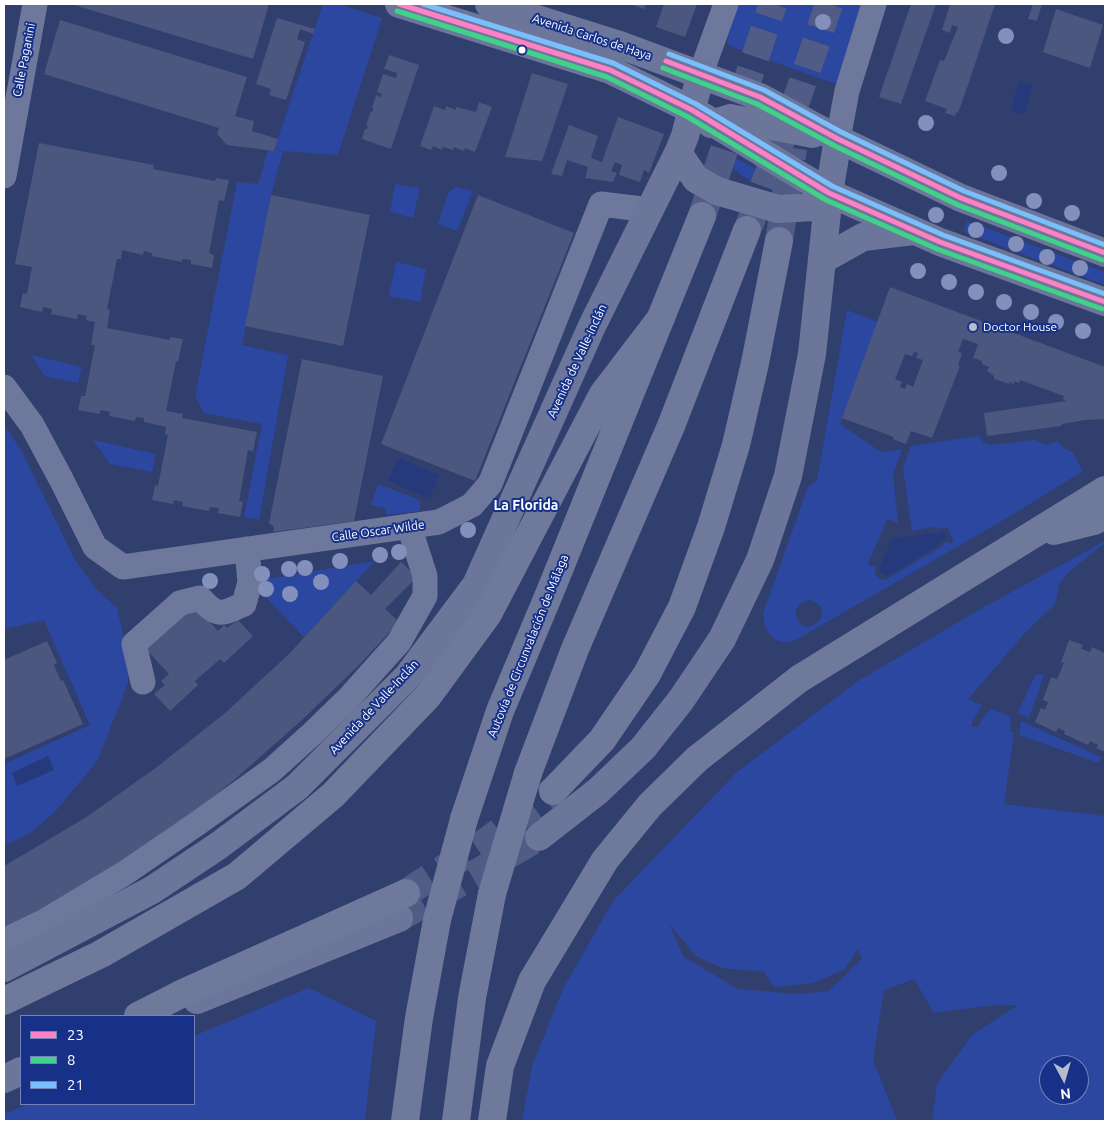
<!DOCTYPE html>
<html>
<head>
<meta charset="utf-8">
<style>
	body { margin:0 }
	#map { position:relative; width:1109px; height:1125px; overflow:hidden; background:#313f6f; font-family:Ubuntu,sans-serif }
	canvas { display:block }
	.frame { position:absolute; inset:0; border:5px solid #fff; pointer-events:none }
	.legend { position:absolute; left:20px; top:1015px; width:175px; height:90px; box-sizing:border-box; background:#173189; border:1px solid #7483b8; margin:0; padding:6px 9px; list-style:none; font-size:15px; color:#fff }
	.legend li { display:flex; align-items:center; gap:10px; height:25px }
	.legend b { width:25px; border:1px solid #7483b8 }
	.north { position:absolute; left:1039px; top:1055px; width:50px; height:50px; box-sizing:border-box; background:#173189; border:1px solid #7483b8; border-radius:50%; rotate:174deg; font-size:14px; font-weight:700; line-height:20px; text-align:center; color:#fff }
	.north::after { content:''; display:block; margin:auto; width:18px; height:22px; background:#b7bccd; clip-path:polygon(50% 0,100% 100%,50% 72%,0 100%) }
</style>
</head>
<body>
<div id="map">
<canvas width="1109" height="1125"></canvas>
<div class="frame"></div>
<ul class="legend">
<li><b style="height:6px;background:#ff80c5"></b>23</li>
<li><b style="height:6px;background:#40d288"></b>8</li>
<li><b style="height:6px;background:#7abffc"></b>21</li>
</ul>
<div class="north">N</div>
</div>
<script>
const ctx = document.querySelector('canvas').getContext('2d');
ctx.lineJoin = 'round';
function paint(path, color) {
  ctx.fillStyle = color;
  ctx.fill(path, 'evenodd');
}
function stroke(path, color, width, dash) {
  ctx.strokeStyle = color;
  ctx.lineWidth = width;
  ctx.lineCap = dash ? 'butt' : 'round';
  ctx.setLineDash(dash || []);
  ctx.stroke(path);
}
function write(font, color, halo, rows, align = 'center') {
  ctx.font = font + ' Ubuntu,sans-serif';
  ctx.lineWidth = 4;
  ctx.setLineDash([]);
  ctx.textBaseline = 'middle';
  ctx.strokeStyle = halo;
  ctx.fillStyle = color;
  for (const [text, x, y, turn = 0] of rows) {
    ctx.save();
    ctx.translate(x, y);
    ctx.rotate((+turn || 0) * Math.PI / 180);
    ctx.textAlign = isNaN(turn) ? turn : align;
    if (halo) ctx.strokeText(text, 0, 0);
    ctx.fillText(text, 0, 0);
    ctx.restore();
  }
}
paint(new Path2D(`
	M323 4H338L382 18 338 155 283 151 271 195 242 345 288 355 259 520 244 517 262 424 204 413 195 396 237 182 258 184 268 150H274Z
	M738 4H865L838 83H833L730 46 727 41Z
	M760 136C776 136 797 147 805 161Z
	M732 156 795 191C772 190 748 183 732 167Z
	M395 184 420 188 413 218 390 212Z
	M456 187 473 191 457 231 438 224 448 193Z
	M967 221 1105 272V285L964 232Z
	M396 262 426 269 420 302 389 296Z
	M847 310 878 322 840 424 881 452 902 449 893 474 898 523 887 519 868 563 869 566H875V574L880 579 885 580 941 547 944 543 948 542 950 544 954 542 947 527 938 529 934 527 912 531 903 469 911 446 979 436 984 443 990 445 1035 440 1045 445 1058 441 1062 447 1073 453 1083 471 1007 518 796 640C774 647 765 634 763 613L808 487 817 481ZM811 600C840 612 804 641 797 618 793 607 802 601 811 600Z
	M31 355 82 367 78 383 45 376Z
	M4 425 21 450 76 562 96 589 117 608 127 653 129 670 128 681 122 699 97 761 55 812 29 834 4 845V772L5 771 4 764 90 725 44 620 4 629Z
	M93 440 156 454 152 472 110 464Z
	M378 484 420 500V511L386 515 385 508 371 505Z
	M1105 541V543L1071 570 1060 582 1055 604 1023 635 968 699 980 704 981 708 973 719 971 727H978C981 719 985 714 992 709L1011 717 1010 732H1014L1004 804 1105 816V1121H932L937 1084 972 1035 1018 1005 985 1006 934 1013 914 979 884 990 873 1060 897 1121H522L532 1066 563 989 613 901 736 773 858 681 984 607ZM669 924 696 956 722 968 764 972 774 987 813 983 845 969 858 949 862 959 829 991 795 994 738 989 684 957ZM1049 1065H1079V1095H1049Z
	M375 561 304 637 261 592 260 580Z
	M1043 674 1044 675 1029 718 1018 713 1035 675Z
	M1021 721 1101 757 1099 763 1019 735Z
	M309 988 376 1021 365 1121H4V1114L28 1104H194V1036Z`), '#2b47a0');
paint(new Path2D(`
	M1021 83 1031 85 1032 88 1025 113 1022 115 1013 112 1011 110 1018 84Z
	M398 458 439 475 429 498 388 481Z
	M944 532 947 538 940 541 938 546 888 576 880 572 879 569 893 538 933 533 939 534Z
	M48 756 54 770 17 786 12 773Z`), '#26397a');
paint(new Path2D(`
	M71 4H269L253 59Z
	M629 4H646L644 9Z
	M664 4H697L685 37 656 27Z
	M911 4H936L901 104 879 97Z
	M950 4H995L968 85 958 113 956 112 955 116 945 113 947 109 925 101 940 60 944 61 958 27 952 25 950 33 942 30Z
	M1033 4H1042L1037 21 1028 19Z
	M1056 9 1103 25 1090 68 1043 52Z
	M277 18 315 29 313 34 300 29 297 39 305 42 286 100 269 95 271 89 256 84Z
	M60 20 247 77 235 116 254 121 252 131 278 139 274 151 227 145 217 134 219 128 44 74Z
	M389 55 419 65 391 149 362 139 365 129H367L368 126 366 125 371 111 372 112 374 108H372L376 95 381 97 382 94 377 92 383 74 396 78 397 73 384 69Z
	M532 73 568 84 542 161 505 157Z
	M479 102 492 107 475 152 465 148 464 151 454 147 453 150 443 147 442 150 433 146 431 150 420 146 434 106 445 110 446 106 456 110V107L476 112Z
	M618 117 664 134 649 173 644 170 640 182 619 175 622 165 615 162 611 171 617 173 613 182 585 178 588 167 567 160 562 176 551 174 569 125 598 136 591 158 602 162Z
	M39 143 154 165 153 169 215 181 216 178 229 180 224 201 219 200 209 253 214 255 212 268 191 264V260L182 259V262L152 256V253L144 251 143 255 122 250 121 259H117L107 309 110 310 107 328 170 340V337L183 339 178 362 176 361 166 411 183 414 182 418 257 432 253 451 248 450 239 501 243 502 240 517 218 513 219 508 210 507 209 511 182 506 183 502 174 500 173 504 152 500 155 485 158 486 168 435 165 434 166 427 144 422V418L136 417 135 421 109 416 110 412 100 410V414L78 410 81 396H85L95 345H91L95 322 86 320 87 316 78 314 77 319 51 314 52 309 43 307 42 312 20 307 23 293 27 294 32 267 15 264Z
	M271 195 370 215 343 346 245 326Z
	M478 195 574 233 475 481 381 444Z
	M890 287 1105 367V419L1085 420 1062 424 1061 426 987 436 984 413 1066 401 1063 399 1064 396 1020 380 1019 383 1014 381V384L1009 382V384L994 379V376L987 371 989 367 982 364V361L973 358 978 344 963 339 958 352 962 353 958 365 960 366 932 438 911 431 906 444 893 439 894 437 842 418ZM914 352 918 353 916 358 923 360 913 387 907 384 905 389 900 387 902 382 895 379 905 354 912 356Z
	M302 359 383 376 354 521 273 532 274 527 269 523Z
	M401 562 417 577 385 609 399 622 358 666 302 720 234 780 192 814 118 865 4 930V866L85 818 157 767 225 713 289 654 356 581 371 595Z
	M194 605 218 631 224 625 227 628 238 620 253 636 224 663 220 659 195 681 198 685 170 711 154 694 165 685 161 681 169 674 146 649Z
	M1069 640 1083 645 1081 649 1090 652 1092 647 1105 653V752L1096 748 1098 745 1090 741 1088 745 1064 734 1065 731 1058 728 1056 732 1035 722 1041 708 1045 710 1048 702 1043 700 1051 677 1057 679 1064 663 1061 662Z
	M47 641 57 663 54 665 61 681 63 680 83 724 4 759V660Z`), '#4b577e');
stroke(new Path2D(`
	M399 918 539 837`), '#505c85', 28, [28, 14]);
stroke(new Path2D(`
	M702 216 773 4
	M749 226 801 87 829 4
	M779 241 793 148
	M406 893 487 841 553 791`), '#505c85', 28, [28, 14]);
stroke(new Path2D(`
	M701 73 726 4
	M838 139 847 91 874 4
	M4 176 35 4
	M4 387 32 425 61 479 95 547 123 567 439 522 472 505 490 484 601 204 650 210
	M143 682 134 644 180 603 200 598C218 618 222 614 244 604L250 582 247 549
	M4 941 45 921 125 873 198 823 272 770 314 732 348 699 399 642 425 596V576L409 526`), '#6d789c', 25);
stroke(new Path2D(`
	M399 4 610 70 692 110 829 193 940 242 1105 302
	M489 4 620 45 760 97 838 139 961 198 1105 253
	M711 124 730 118 813 134
	M678 153 696 179 717 191 778 209 814 207 829 193 838 139
	M822 260 863 237 914 231
	M539 837 598 791 643 748 681 700 722 639 760 560 788 476 812 354 829 193
	M4 968 152 890 218 846 297 787 408 676 476 585 592 326 678 153 685 136 701 73
	M197 1000 399 918
	M4 1079 21 1071`), '#6c769a', 28);
stroke(new Path2D(`
	M1054 531 1094 521 1105 515
	M528 773 575 649 671 426 747 230
	M553 791 602 740 647 674 682 607 711 527 736 445 755 363 779 241
	M464 819 500 711 550 592 702 216
	M4 1001 101 954 237 876 333 795 428 696 488 614 603 394 661 318
	M138 1016 185 992 406 893
	M405 1121 419 1018 437 920
	M456 1121 472 998 492 894
	M492 1121 500 1066 532 981 605 860 650 805 697 759 799 679 1105 490`), '#6e799b', 28);
stroke(new Path2D(`
	M492 894 528 773
	M437 920 464 819`), '#6e799b', 28);
stroke(new Path2D(`
	M399 4 610 70 692 110 829 193 940 242 1105 302
	M666 61 760 97 838 139 961 198 1105 253`), '#ff80c5', 5);
stroke(new Path2D(`
	M397 11 607 77 688 117 826 200 937 249 1102 309
	M663 68 757 104 835 146 958 205 1102 260`), '#40d288', 5);
stroke(new Path2D(`
	M423 4 613 63 696 104 832 186 943 235 1105 294
	M669 54 764 90 841 132 964 191 1105 245`), '#7abffc', 5);
ctx.fillStyle = '#8290bb';
for (const [x, y] of [
	[823,22],
	[1006,36],
	[926,123],
	[999,173],
	[1034,201],
	[1072,213],
	[936,215],
	[976,230],
	[1016,244],
	[1047,257],
	[1080,268],
	[918,271],
	[949,282],
	[976,292],
	[1004,302],
	[1031,312],
	[1056,322],
	[1083,331],
	[468,530],
	[399,552],
	[380,555],
	[340,561],
	[305,568],
	[289,569],
	[262,574],
	[210,581],
	[321,582],
	[266,589],
	[290,594]
]) {
  ctx.beginPath();
  ctx.arc(x, y, 8, 0, 2 * Math.PI);
  ctx.fill();
}
for (const [x, y, r, color] of [
	[522,50,4.5,"#fff"],
	[973,327,5,"#b7bccd"]
]) {
  const dot = new Path2D();
  dot.arc(x, y, r, 0, 2 * Math.PI);
  ctx.fillStyle = color;
  ctx.fill(dot);
  stroke(dot, '#173189', 2);
}
write('12px', '#fff', '#173189', [
	["Avenida Carlos de Haya",592,37,18],
	["Calle Paganini",24,60,-79],
	["Avenida de Valle-Inclán",577,361,-65],
	["Calle Oscar Wilde",378,531,-8],
	["Autovía de Circunvalación de Málaga",528,646,-68],
	["Avenida de Valle-Inclán",374,707,-47]
]);
write('12px', '#fff', '#173189', [
	["Doctor House",983,327]
], 'left');
write('bold 14px', '#fff', '#173189', [
	["La Florida",526,505]
]);
</script>
</body>
</html>
